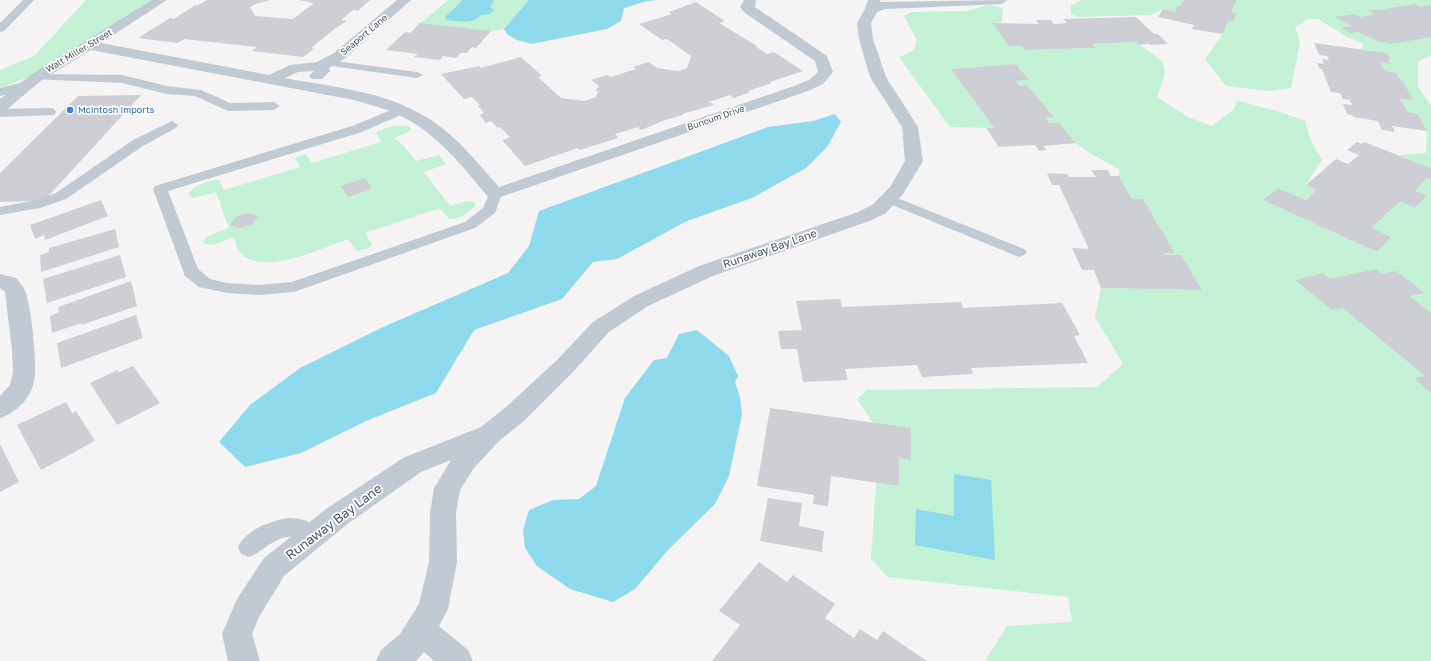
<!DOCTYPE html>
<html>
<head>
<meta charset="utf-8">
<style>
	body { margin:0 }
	canvas { display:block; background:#f5f3f3 }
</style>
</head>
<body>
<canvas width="1431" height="661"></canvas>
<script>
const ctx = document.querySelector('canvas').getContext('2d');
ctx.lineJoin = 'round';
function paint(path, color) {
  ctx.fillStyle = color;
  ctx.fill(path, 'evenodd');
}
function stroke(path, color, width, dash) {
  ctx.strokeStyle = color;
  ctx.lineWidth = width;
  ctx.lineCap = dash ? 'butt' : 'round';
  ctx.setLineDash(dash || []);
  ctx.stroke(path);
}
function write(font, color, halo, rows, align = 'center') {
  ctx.font = font + ' "Golos Text",sans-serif';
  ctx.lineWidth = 3.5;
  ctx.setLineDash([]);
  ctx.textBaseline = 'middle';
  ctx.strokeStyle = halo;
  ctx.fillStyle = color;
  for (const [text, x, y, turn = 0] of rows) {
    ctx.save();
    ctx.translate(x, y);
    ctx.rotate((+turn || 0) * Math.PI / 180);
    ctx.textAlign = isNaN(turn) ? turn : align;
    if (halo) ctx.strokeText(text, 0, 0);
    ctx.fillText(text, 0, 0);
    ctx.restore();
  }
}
paint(new Path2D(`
	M86 0H152L34 75 0 88V70L34 56Z
	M448 0H529L504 29 491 31 421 23Z
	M1082 0H1184L1176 12 1163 9 1151 15 1078 17 1071 14V5Z
	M1237 0H1431V55L1418 62V87L1431 105V168L1399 155 1426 153 1427 131 1418 114 1408 112 1400 99 1413 100 1403 81 1400 80 1396 73 1385 71 1380 62 1390 63 1388 59H1391L1387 53 1361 49 1364 44 1347 37 1318 19H1308L1295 27 1300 42 1291 88 1270 91 1226 86 1205 59 1223 34 1228 21 1233 22 1237 13 1231 12Z
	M989 5 1003 8 1002 22 993 23 1009 46H1022L1024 50 1096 48 1092 44 1136 42 1163 62 1165 74 1157 97 1188 117 1212 126 1233 110 1237 101 1277 111 1305 121 1311 140 1322 160 1306 185 1316 190 1306 200 1278 188 1263 200 1377 252 1390 237 1372 228 1400 201 1415 208 1427 195 1415 191 1427 178 1431 180V661H985L1007 626 1072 622 1068 597 888 577 871 559 876 483 899 486V458L911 460 873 423 857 399 867 390 1097 387 1123 364 1095 317 1101 288 1202 290 1181 255H1164L1163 253H1175L1143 199H1132L1119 176 1120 170 1090 153 1076 143 1059 123H1050L1046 118 1054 117 1027 85 1020 86 1016 81 1029 80 1016 64 951 69 994 128 950 127 899 57 913 51 917 40 904 16 912 12 966 11Z
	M392 126H409L411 129 407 133 394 138 404 146 416 161 439 155 446 164 424 172 450 206 467 201 475 202V205C468 214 460 219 449 219L440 208 365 233 372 245 369 248 357 251 348 239C324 247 266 275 244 256 238 252 236 244 233 237L213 245 205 244 203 241 208 236 229 228 216 192 193 198 188 194C195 185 208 180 219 180L224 190 300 167 295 158 306 154 312 163 381 142 376 132Z`), '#c3f1d5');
paint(new Path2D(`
	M463 0H494L490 7 494 10 490 14 481 15C473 25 459 21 447 20L445 17Z
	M529 0H659L647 1 624 8 621 21 607 29 531 44 517 40 508 35 504 29Z
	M835 114 841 122 827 147 806 168 752 198 687 221 617 259 593 262 562 299 474 330 436 393 366 421 301 453 245 467 219 442 250 405 300 368 383 327 508 273 529 246 539 211 768 127 813 121Z
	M697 330 729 356 738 376 735 382 740 397 742 414 729 476 715 504 668 550 635 589 613 602 570 589 537 566 525 548 523 530 529 510 553 500 579 499 596 486 625 398 654 360 667 358 679 334Z
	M954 474 991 480 995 560 915 545 916 509 954 516Z`), '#90daee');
paint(new Path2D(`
	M207 0H270L256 4 250 7 255 16 293 19 314 3 298 0H370L358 11 353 10 341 20 347 21 337 27 311 48 314 49 303 57 252 51 257 47 184 39 178 43 138 38 170 18 174 19 195 5H198Z
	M1184 0H1237L1231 12 1237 13 1233 22 1228 21 1223 34 1192 29 1194 25 1158 17 1163 9 1176 12 1177 6H1180Z
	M696 2 725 21 719 23 757 46H755L767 54 774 52 803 71 770 82 772 83 748 91 750 92 734 98 730 95 709 102 714 105 682 114 683 115 665 120 641 130 638 127 615 134 618 138 580 150 578 148 525 166 502 140 510 137 500 127 498 128 491 121 486 123 480 115 484 113 478 106 480 105 472 97 464 99 441 74 479 66 481 68 521 57 542 76 538 77 561 98 584 101 596 97 598 91H595L599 86 591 80 607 75 611 77 636 69 633 67 649 62 657 68 678 71 687 68 691 56 667 39 662 40 639 24 672 14 669 12Z
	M1415 4 1420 7 1431 5V37L1390 44 1384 42H1380L1358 32 1350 33 1341 28 1353 26 1334 17 1354 14 1360 17 1375 14 1367 10 1375 9 1379 10Z
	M1136 17 1154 34H1158L1168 44 1151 45 1148 44 1138 45 1136 42 1092 44 1096 48 1024 50 1022 46H1009L992 23 1039 24 1036 20H1051L1054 24 1067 23 1063 19Z
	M420 23H421L491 31 476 48 472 47 467 53H461L456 58 443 56 440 60 414 57 418 54 386 50 405 32 410 33Z
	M1314 43 1387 53 1391 60 1388 59 1390 64 1380 62 1385 71 1396 73 1400 80 1403 81 1413 100 1400 99 1408 112 1418 114 1427 131 1392 126 1395 132 1382 130 1378 121 1353 117 1352 115 1347 114 1343 104 1352 105 1350 100 1343 99 1340 93 1331 92 1322 69H1320L1317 63 1324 64 1322 59 1329 60 1327 56 1319 55Z
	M1016 64 1029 80 1016 81 1020 86 1027 85 1054 117 1046 118 1050 123H1059L1076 143 1043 146 1047 150 1039 151 1035 145 999 147 986 128H994L951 69Z
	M141 95 44 201 0 202V173L78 96Z
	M1357 142 1362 144 1364 142 1431 168V180L1427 178 1415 191 1427 195 1415 208 1400 201 1372 228 1391 237 1377 252 1263 200 1278 188 1306 200 1316 190 1306 185 1336 159 1348 164 1359 155 1347 150Z
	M1091 170H1108L1111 176H1119L1132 199H1143L1175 253H1163L1164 255H1181L1202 290 1101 288 1094 270H1082L1072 248 1089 249 1059 185H1052L1047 173 1067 174 1069 177H1096Z
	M365 178 372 189 348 197 341 186Z
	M101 200 108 216 45 240 44 235 35 239 30 225Z
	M247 213 258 216 253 224 239 228 230 225 235 217Z
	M115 229 119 247 41 272 40 255 49 252V248Z
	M120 255 126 277 47 303 43 279Z
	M1376 269 1382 274 1396 271 1425 293 1409 296 1431 313V393L1414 378 1425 376 1343 308 1332 310 1295 280 1323 273 1330 279Z
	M131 281 137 306 81 325V323L52 333 50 316 59 312 58 307Z
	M840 299 842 307 961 302 963 308 1062 303 1080 335 1074 336 1088 363 971 368 973 374 922 377 917 365 845 369 848 380 803 382 797 349H781L778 331 802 330 796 301Z
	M136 315 143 338 61 368 57 343Z
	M133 366 160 403 117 425 90 383 118 370 119 372Z
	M66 402 72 413 76 411 95 441 41 470 17 425Z
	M770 408 911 428V460L899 458V486L831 476 828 506 813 504 814 495 757 486Z
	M0 444 19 482 0 492Z
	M768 498 802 503 799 526 824 531 822 552 760 541Z
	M759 562 787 582 793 575 835 604 825 618 854 638 860 629 877 640 883 631 927 661H712L740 625 719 611Z`), '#cdcfd5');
paint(new Path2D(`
	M23 0H34L4 31 0 32V23Z
	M328 60 417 72 423 75 417 78 324 65 322 63Z
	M37 74 122 75 167 86 201 90 230 103 274 102 280 106 274 110 228 111 195 96 167 94 122 83 33 79 31 77 33 75Z
	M24 82 28 83 30 86 28 89 0 96V88Z
	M401 106 405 107 407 110 405 113 362 132 168 191 198 269 210 279 227 283 259 285 292 282 465 222 483 208 490 191H500L502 194 495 213 475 228 294 292 259 295 227 293 199 287 185 276 153 189 155 186 352 126Z
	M50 108 54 109 56 112 54 115 0 117V109Z
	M172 121 178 125 176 128 143 146 66 199 40 208 0 215V207L37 200 56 193 133 140Z
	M890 195 1024 249 1027 252 1024 255 1019 257 1014 255 885 202 883 199 885 196Z
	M288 518C301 518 318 522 324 535L321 542 313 544C307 542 301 538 295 537 276 534 265 551 249 557L241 554 238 547C246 530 270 521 288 518Z`), '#c1cad2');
paint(new Path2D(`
	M152 0H167L101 43 269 75 290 65 317 62 334 53 397 0H411L344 59 329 68 330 71 322 79H312L309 76 314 71 298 72 285 78C332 87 385 91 426 117 455 134 477 162 499 187L794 86 809 80 818 72 815 61 745 13 740 7 744 0H756L755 7 827 56 833 72 823 84 808 91 495 199 489 198C463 167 438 134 401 116 386 108 370 105 354 100L91 50 42 80 6 110 0 112V99L32 74Z
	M868 0H880V2L1008 0 1002 4 885 9 877 12 871 23 873 39 886 77 918 127 923 161 903 194 886 213 872 220 713 276 648 306 609 332 573 372 524 421 499 441 474 468 460 490 456 513 457 562 448 609 439 626 468 650 473 661H434L424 652 416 661H376L381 650 400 634 419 604 429 562 430 513 434 488 451 460 421 472 346 525 284 576 259 617 252 634 260 661H228L222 634 237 599 264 558 326 509 403 458 481 427 506 407 557 360 593 322 634 296 699 266 858 212 872 205 890 187 905 161 902 127 870 77 859 39 857 23 865 9Z
	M0 274 16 278C19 282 23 286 25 291 31 304 38 368 34 382 30 399 16 413 0 418V396L10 385 13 372 12 350 5 292 0 288Z`), '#c1cad2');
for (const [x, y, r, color] of [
	[70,110,4,"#3f7fe0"]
]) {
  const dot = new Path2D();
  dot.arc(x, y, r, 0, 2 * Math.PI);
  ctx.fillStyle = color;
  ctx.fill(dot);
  stroke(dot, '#fff', 1.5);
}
write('9px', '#4a5661', '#fff', [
	["Seaport Lane",364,35,-40],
	["Walt Miller Street",79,51,-31],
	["Buncum Drive",716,118,-19]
]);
write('9px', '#366cbe', '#fff', [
	["McIntosh Imports",78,110]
], 'left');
write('11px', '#4a5661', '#fff', [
	["Runaway Bay Lane",770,249,-19]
]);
write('13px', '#4a5661', '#fff', [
	["Runaway Bay Lane",334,522,-37]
]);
</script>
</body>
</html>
